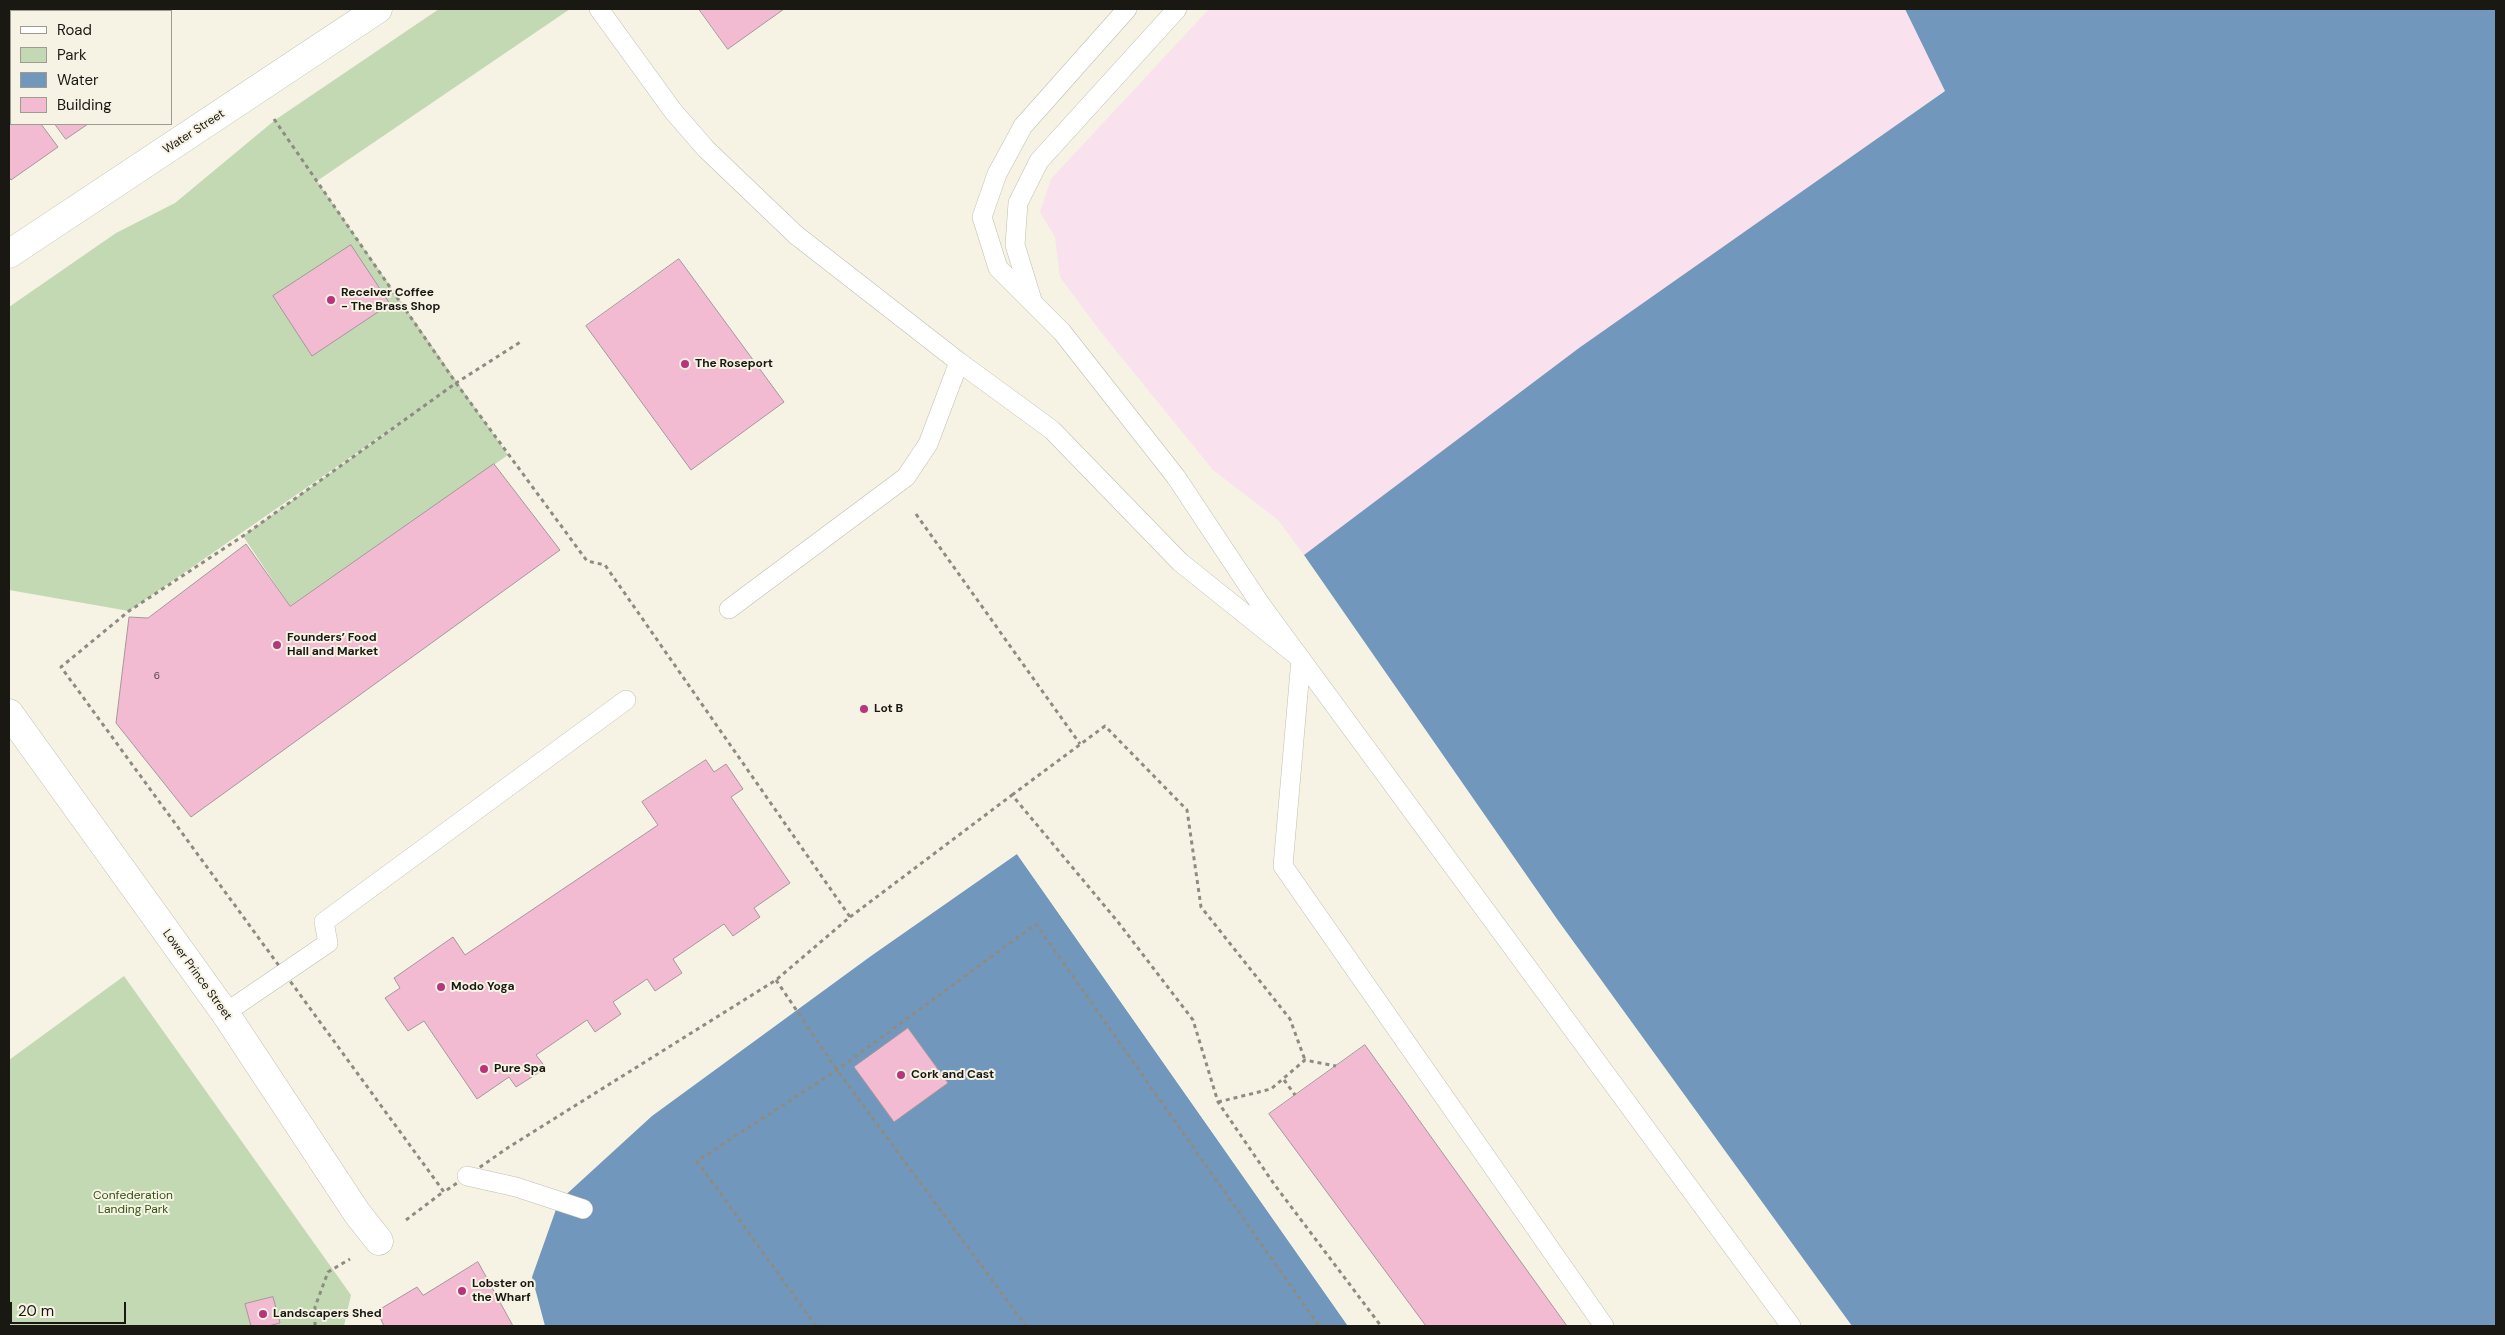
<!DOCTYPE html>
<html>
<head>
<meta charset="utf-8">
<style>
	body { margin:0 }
	#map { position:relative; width:2505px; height:1335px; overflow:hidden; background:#f6f3e4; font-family:"DM Sans",sans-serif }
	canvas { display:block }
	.frame { position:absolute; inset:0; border:10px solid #191813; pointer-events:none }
	.legend { position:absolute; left:10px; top:10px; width:162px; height:115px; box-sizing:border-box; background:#f6f3e4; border:1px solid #9e9b90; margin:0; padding:6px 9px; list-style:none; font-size:15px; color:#191813 }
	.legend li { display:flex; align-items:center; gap:10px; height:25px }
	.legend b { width:25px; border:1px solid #9e9b90 }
	.scale { position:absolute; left:10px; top:1302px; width:116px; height:22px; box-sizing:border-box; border:2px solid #191813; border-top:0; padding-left:6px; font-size:15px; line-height:18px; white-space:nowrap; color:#191813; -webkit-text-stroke:4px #f6f3e4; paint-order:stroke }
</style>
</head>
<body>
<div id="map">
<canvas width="2505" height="1335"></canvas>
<div class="frame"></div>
<ul class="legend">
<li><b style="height:6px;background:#fff"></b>Road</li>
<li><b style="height:14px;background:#c3d9b4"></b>Park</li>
<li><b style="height:14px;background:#7198bc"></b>Water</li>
<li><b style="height:14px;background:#f2bbd1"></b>Building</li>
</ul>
<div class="scale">20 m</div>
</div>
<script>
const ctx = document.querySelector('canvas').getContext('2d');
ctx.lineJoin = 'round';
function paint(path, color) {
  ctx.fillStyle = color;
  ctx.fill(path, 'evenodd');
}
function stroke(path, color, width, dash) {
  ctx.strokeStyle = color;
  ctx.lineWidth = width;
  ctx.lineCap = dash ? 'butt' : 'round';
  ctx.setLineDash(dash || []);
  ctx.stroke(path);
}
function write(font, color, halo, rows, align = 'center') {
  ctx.font = font + ' "DM Sans",sans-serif';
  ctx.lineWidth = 4;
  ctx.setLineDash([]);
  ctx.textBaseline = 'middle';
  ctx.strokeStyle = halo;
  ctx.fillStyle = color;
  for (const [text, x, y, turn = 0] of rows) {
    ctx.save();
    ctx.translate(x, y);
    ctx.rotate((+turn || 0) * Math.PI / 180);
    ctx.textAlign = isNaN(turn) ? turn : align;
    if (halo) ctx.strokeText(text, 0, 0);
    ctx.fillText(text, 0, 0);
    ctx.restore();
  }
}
paint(new Path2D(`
	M1209 9H1905L1945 90 1304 555 1278 520 1213 470 1100 331 1060 277 1055 237 1040 212 1051 179Z`), '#f9e1ed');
paint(new Path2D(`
	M439 9H570L317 181 508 455 290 606 243 536 414 413 129 611 9 590V307L116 233 175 203 275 120Z
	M124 976 351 1295 344 1326H9V1060Z`), '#c3d9b4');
paint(new Path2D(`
	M1905 9H2496V1326H1852L1557 919 1304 555 1579 348 1945 91Z
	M1017 854 1348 1326H545L532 1277 559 1201 652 1116 871 956Z`), '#7198bc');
paint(new Path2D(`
	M1020 853 1350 1325V1326H1348L1017 854Z`), '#f6f3e4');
const building = new Path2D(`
	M699 9H784L728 49Z
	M11 111V124H41L58 147 11 180 9 177V113Z
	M55 124H88L66 139Z
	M351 245 390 304 312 356 273 296Z
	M679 259 784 402 691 470 586 326Z
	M494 464 560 550 191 817 116 723 129 617 148 618 246 544 290 606Z
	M706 760 714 772 726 764 743 789 731 797 790 883 754 908 760 917 733 936 724 924 673 959 682 973 655 991 647 979 613 1002 621 1014 595 1032 587 1020 536 1055 546 1068 516 1087 509 1077 477 1099 424 1021 408 1031 385 998 400 988 394 978 453 937 465 955 658 825 642 802Z
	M908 1028 948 1083 894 1122 854 1067Z
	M1365 1045 1567 1326H1426L1269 1114Z
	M478 1262 513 1326H384L377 1311 417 1287 423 1295Z
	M273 1297 280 1323 268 1326H251L245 1304Z`);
paint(building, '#f2bbd1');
stroke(building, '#a6969c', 1);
const lane = new Path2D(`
	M599 9 673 111 706 149 796 235 959 362 1052 430 1180 562 1301 659 1283 866 1604 1326
	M1127 9 1023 126 997 174 982 217 998 268 1062 332 1176 477 1261 605 1791 1326
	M1032 300 1015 245 1018 203 1039 161 1177 9
	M729 609 906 477 928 444 959 362
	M225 1013 328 943 324 922 626 700
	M467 1176 516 1187 583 1209`);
const street = new Path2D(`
	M9 713 225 1013 357 1213 379 1241`);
const secondary = new Path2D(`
	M9 254 378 9`);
stroke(lane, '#c0beaf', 20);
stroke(street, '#c0beaf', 29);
stroke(secondary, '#c0beaf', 29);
stroke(new Path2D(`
	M274 119 456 383 522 341
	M456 383 587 561 605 565 850 917 776 980 509 1147 444 1192 61 667 129 611 243 536Z
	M916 514 1080 744
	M1012 795 1105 726 1187 810 1201 907 1290 1019 1305 1060
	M850 917 1012 795 1118 922 1193 1020 1218 1102 1274 1184 1381 1326
	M776 980 837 1070 1026 1326
	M1284 1080 1295 1095
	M1218 1102 1271 1089 1305 1060 1336 1066
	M406 1220 443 1192
	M315 1326V1307L328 1272 350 1259
	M816 1326 697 1161 837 1070 1036 924 1319 1326`), '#8e8c82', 3, [4, 4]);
stroke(lane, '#fff', 19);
stroke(street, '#fff', 28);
stroke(secondary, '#fff', 28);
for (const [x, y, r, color] of [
	[331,300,5,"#b8347b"],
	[685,364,5,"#b8347b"],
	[277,645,5,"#b8347b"],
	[864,709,5,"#b8347b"],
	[441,987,5,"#b8347b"],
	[484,1069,5,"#b8347b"],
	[901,1075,5,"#b8347b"],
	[462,1291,5,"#b8347b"],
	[263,1314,5,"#b8347b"]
]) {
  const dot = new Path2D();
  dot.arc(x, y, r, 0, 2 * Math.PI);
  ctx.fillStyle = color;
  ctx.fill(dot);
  stroke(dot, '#f6f3e4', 2);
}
write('10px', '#4f4142', null, [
	["6",157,676]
]);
write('12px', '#191813', '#f6f3e4', [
	["Water Street",194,132,-33],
	["Lower Prince Street",197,975,54]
]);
write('bold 12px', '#191813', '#f6f3e4', [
	["Receiver Coffee",341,293],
	["- The Brass Shop",341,307],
	["The Roseport",695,364],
	["Founders’ Food",287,638],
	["Hall and Market",287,652],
	["Lot B",874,709],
	["Modo Yoga",451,987],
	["Pure Spa",494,1069],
	["Cork and Cast",911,1075],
	["Lobster on",472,1284],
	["the Wharf",472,1298],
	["Landscapers Shed",273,1314]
], 'left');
write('12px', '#315212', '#f6f3e4', [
	["Confederation",133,1196],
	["Landing Park",133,1210]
]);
</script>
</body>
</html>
